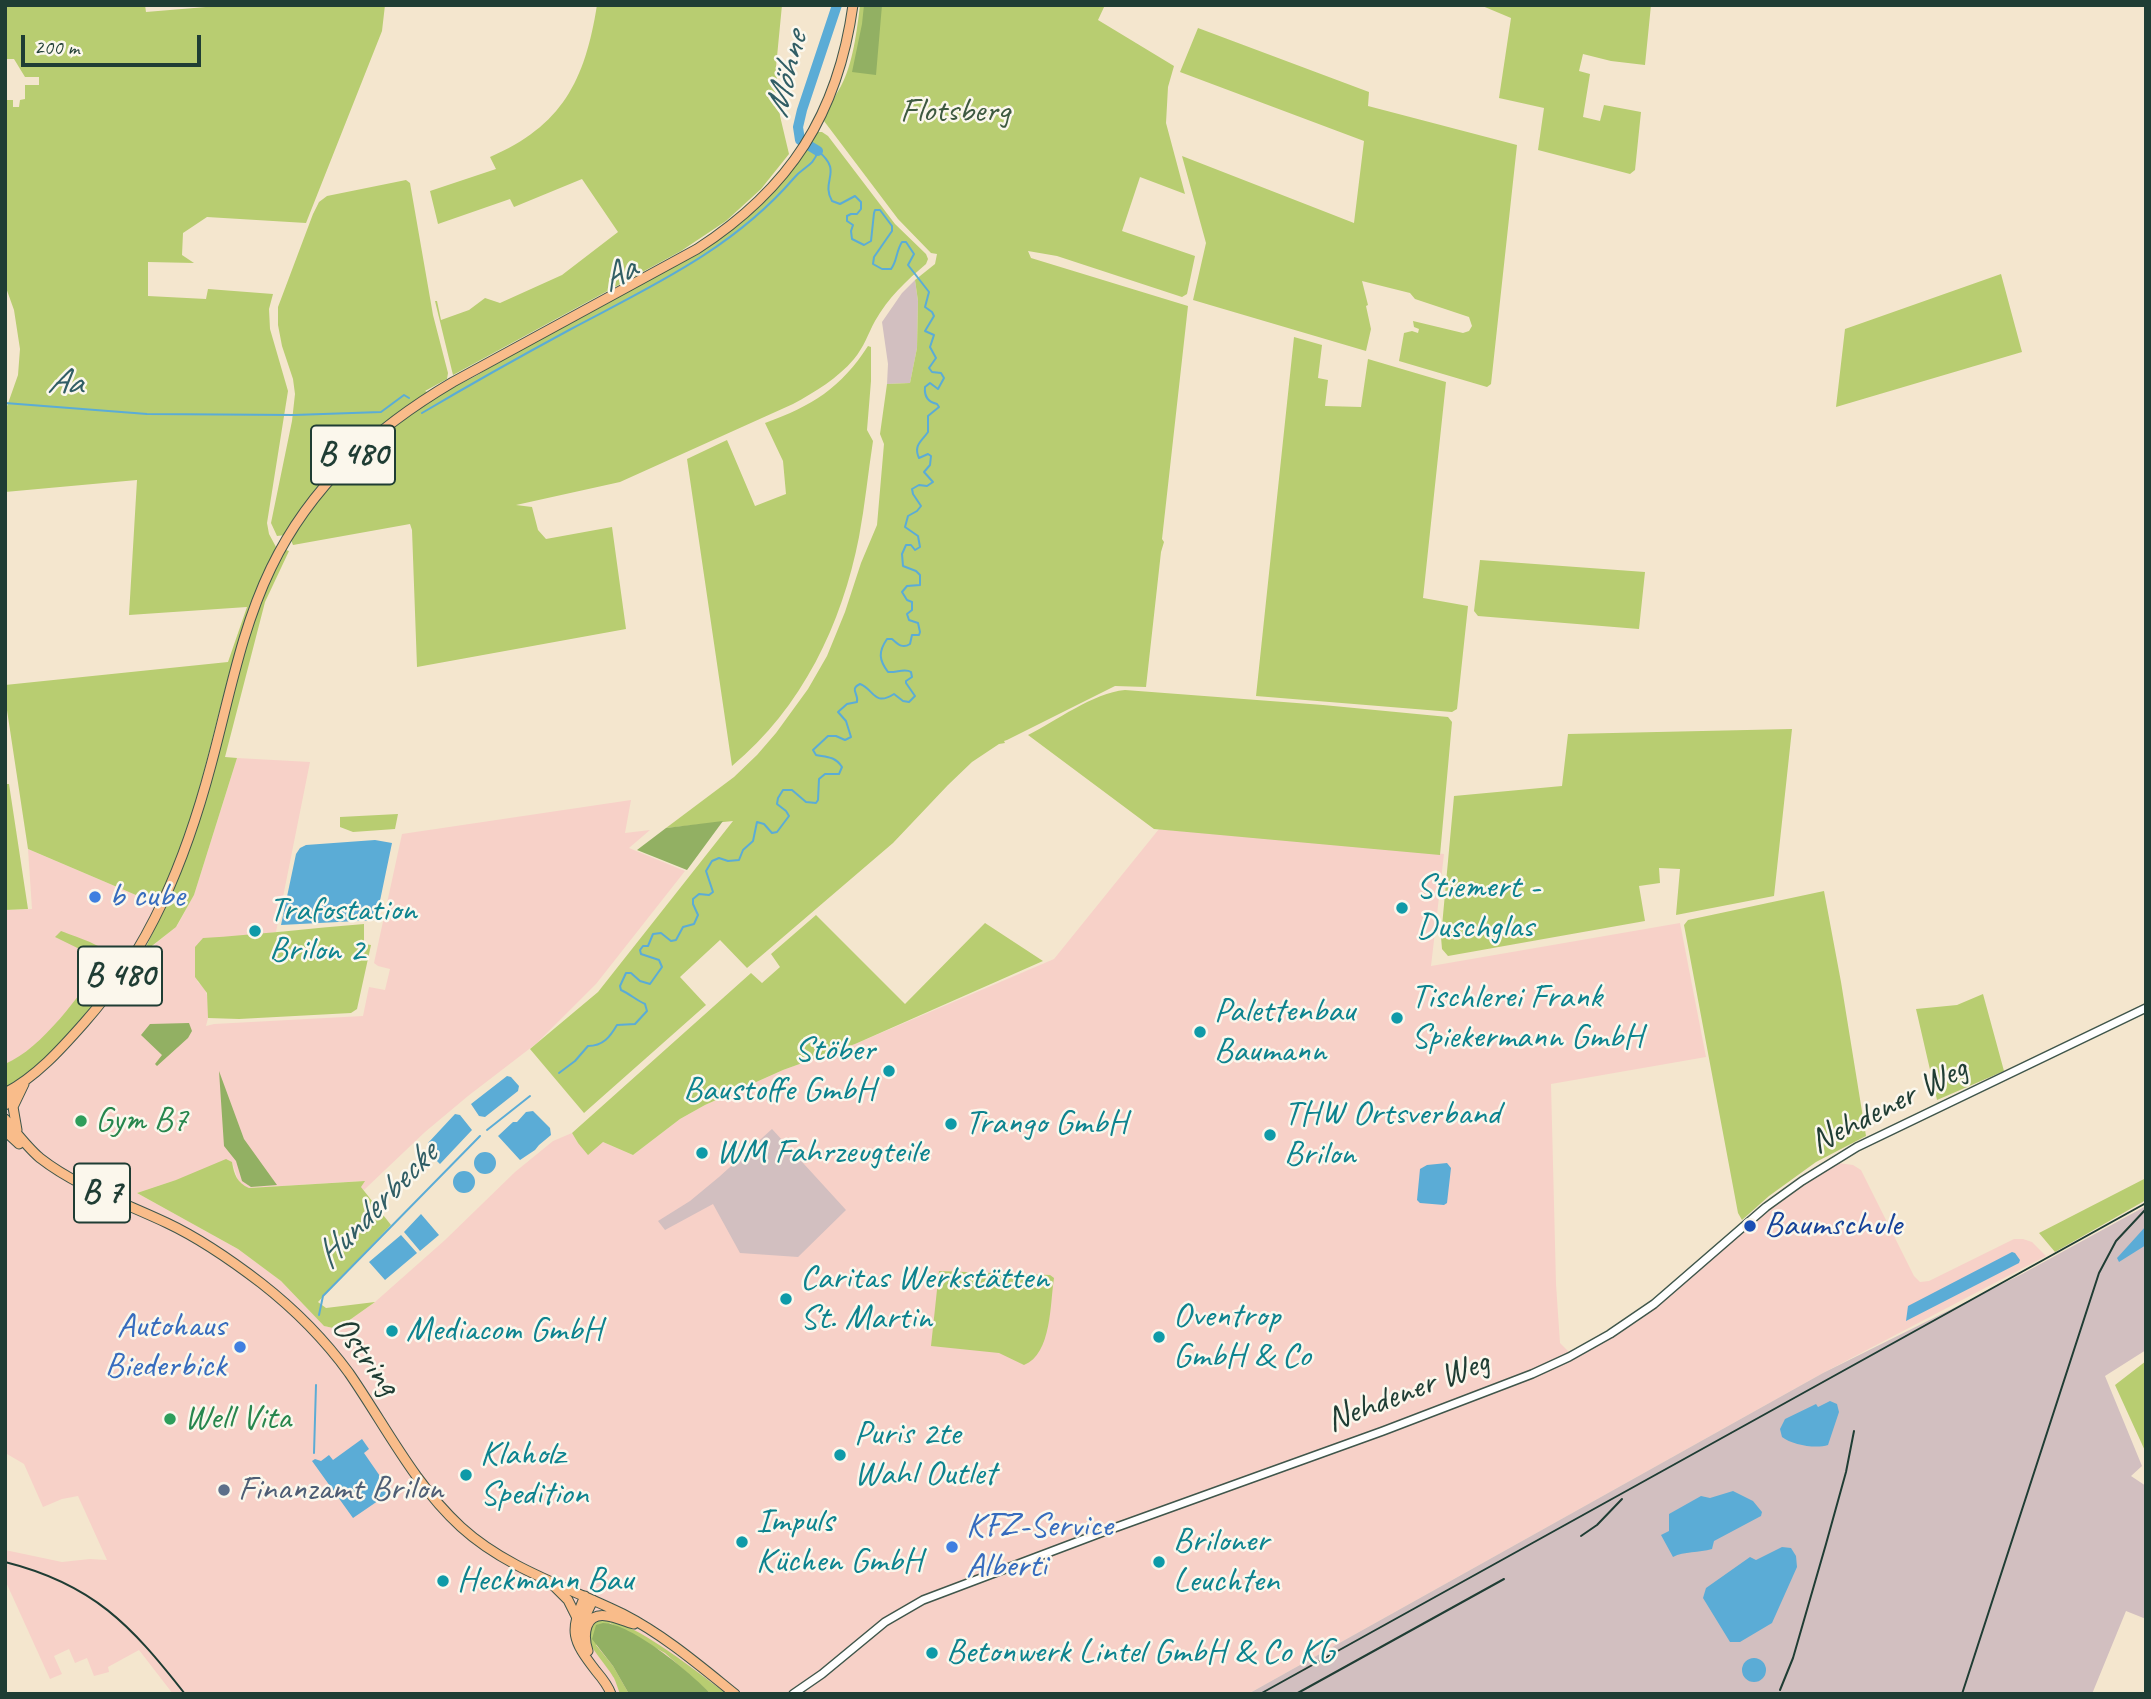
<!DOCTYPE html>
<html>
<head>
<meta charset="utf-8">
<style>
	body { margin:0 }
	#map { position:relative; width:2151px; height:1699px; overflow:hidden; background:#f4e6ce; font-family:Caveat,sans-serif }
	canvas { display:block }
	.frame { position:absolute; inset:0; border:7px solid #1f3d34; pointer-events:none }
	.scale { position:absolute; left:21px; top:35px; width:180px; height:32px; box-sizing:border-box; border:4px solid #1f3d34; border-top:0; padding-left:9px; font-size:21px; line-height:24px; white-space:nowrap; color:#1f3d34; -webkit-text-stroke:5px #fbf7ec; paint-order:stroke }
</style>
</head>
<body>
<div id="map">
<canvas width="2151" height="1699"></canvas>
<div class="frame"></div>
<div class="scale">200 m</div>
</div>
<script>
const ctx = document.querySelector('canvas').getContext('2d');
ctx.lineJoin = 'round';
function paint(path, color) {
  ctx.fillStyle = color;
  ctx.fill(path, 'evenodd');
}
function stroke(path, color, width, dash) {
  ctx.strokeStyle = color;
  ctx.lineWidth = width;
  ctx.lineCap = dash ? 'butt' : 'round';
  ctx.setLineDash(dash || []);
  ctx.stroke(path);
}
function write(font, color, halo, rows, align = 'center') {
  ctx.font = font + ' Caveat,sans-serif';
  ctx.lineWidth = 5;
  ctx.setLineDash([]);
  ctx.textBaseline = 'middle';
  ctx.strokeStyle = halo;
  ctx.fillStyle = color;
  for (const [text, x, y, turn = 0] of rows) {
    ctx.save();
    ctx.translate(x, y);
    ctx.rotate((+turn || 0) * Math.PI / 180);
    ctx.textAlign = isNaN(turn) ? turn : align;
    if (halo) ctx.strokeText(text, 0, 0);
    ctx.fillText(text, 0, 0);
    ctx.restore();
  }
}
paint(new Path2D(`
	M237 758 310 762 276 932 264 934 197 981 205 989 208 998 209 1014 206 1026 214 1024 363 1016 369 987 385 990 390 969 378 966 374 963 402 834 631 800 625 833 650 830 629 848 685 871 596 984 537 1043 468 1096 425 1132 364 1190 360 1187 364 1181 249 1188 242 1185 238 1180 232 1162 137 1193 238 1249 281 1281 324 1326 333 1328 344 1324 375 1302 445 1240 515 1172 553 1141 572 1133 578 1143 603 1142 633 1155 680 1119 705 1105 783 1070 855 1044 1054 959 1159 829 1444 854 1431 966 1680 923 1706 1057 1551 1084 1556 1284 1560 1343 1574 1357 1637 1322 1674 1293 1746 1228 1793 1190 1838 1163 1853 1165 1861 1170 1914 1276 1920 1282 1929 1281 2014 1239H2023L2032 1242 2046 1256 1823 1373 1248 1694H173L139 1650 108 1667 109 1672 94 1676 87 1658 75 1663 69 1649 54 1656 62 1674 50 1679 5 1580V1550L62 1562 90 1559 107 1560 78 1496 62 1499 43 1507 24 1464 7 1454 5 1441V910L32 909 28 849 157 904 137 941 149 949 177 926 194 895Z`), '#f7d1c8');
paint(new Path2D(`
	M915 280 918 301 917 348 910 383 887 384 888 364 882 322 902 293Z
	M772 1129 846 1210 798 1257 740 1253 713 1204 665 1230 658 1221 690 1201 719 1177Z
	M2146 1206V1350L2105 1376 2142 1466 2131 1476 2146 1486V1619L2126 1611 2092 1694H1248L1823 1373 2022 1274Z`), '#d2bfc0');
paint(new Path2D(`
	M5 5H145L146 12 230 5H385L382 31 306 223 207 217 183 233 182 255 194 263 148 262V296L206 299 208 289 273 294 269 309 270 329 288 391 267 523 269 534 276 547C265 579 248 609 238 642 212 730 198 820 157 904L28 849 5 697V685L228 662 247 607 129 615 137 480 5 492V412L18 375 20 349 14 310 5 285V100H13V107H19L20 100 25 99V85H39V77H25L14 59H5Z
	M597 5H782L776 67 780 116 789 154 761 189 726 221 681 251 453 375 435 301H437L441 320 469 310 485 298 500 303 562 275 618 232 582 179 514 207 510 199 438 224 430 191 496 169 490 157C562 126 585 81 597 5Z
	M860 5H1105L1098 20 1174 66 1168 87 1166 123 1185 194 1140 177 1122 231 1195 256 1187 294 1182 297 1057 256 1028 251 1031 258 1188 306 1162 539 1164 542 1161 552 1146 687 1115 686 1007 740 1004 741 1005 743 999 744 972 762 948 785 893 843 747 968 720 940 680 977 706 1005 584 1113 530 1049 598 992 733 821 666 828 734 777 757 755 776 733 808 689 827 656 845 612 861 563 877 525 884 444 880 434 887 384 910 383 917 348 918 301 915 280 935 264 937 254 931 253 898 219 824 121C829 109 834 97 841 86 853 64 857 30 860 5Z
	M1480 5H1651L1645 65 1611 61 1583 54 1579 71 1590 74 1583 117 1600 121 1604 105 1641 112 1635 170 1630 174 1538 150 1544 108 1499 98 1511 18Z
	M1198 28 1369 92 1368 106 1517 145 1491 384 1487 387 1399 361 1404 333 1412 331 1418 333 1419 329 1414 327 1413 321 1463 333 1469 331 1472 326 1469 317 1415 299 1410 293 1362 281 1368 305 1366 306 1371 329 1366 351 1193 300 1206 243 1182 156 1354 223 1364 141 1180 72Z
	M816 132H822L828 136 895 224 926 254 928 259 926 264C906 281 888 298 875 321 868 334 864 347 854 359 838 378 815 392 793 404L620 482 516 505 532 507 538 530 546 539 612 527 626 629 417 667 412 530 410 524 293 545 291 540 326 489 351 461 343 456 310 497 285 535 277 536 271 523 292 421 295 394 293 379 282 346 278 325V307L313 214 319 202 327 196 406 180 410 183 433 315 448 373 447 379 425 391 435 396C456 384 480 378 497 360L727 231Z
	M2001 274 2022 352 1836 407 1845 329Z
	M1294 337 1322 345 1318 378 1328 380 1325 406 1361 407 1368 359 1446 382 1423 598 1468 606 1457 709 1452 712 1256 696Z
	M868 346 871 347V381L867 430 873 441C868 473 865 505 859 537 842 624 802 708 732 766L687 459 727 440 755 506 786 494 783 461 765 423C812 406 841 388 868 346Z
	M286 550 289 551 265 602 225 757 237 758 194 895 176 927 148 949 146 947C176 887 196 833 214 768 229 715 239 660 258 608 266 588 276 569 286 550Z
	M1480 560 1645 572 1639 629 1478 616 1474 611Z
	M1125 690 1323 705 1448 717 1452 722 1440 855 1154 829 1028 735C1056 721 1093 693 1125 690Z
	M1792 729 1774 896 1676 915 1680 869 1659 868 1660 883 1639 886 1645 921 1448 956 1442 949 1441 937 1454 796 1562 786 1568 734Z
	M5 784H9L28 909 5 910Z
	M398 814 395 829 353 832 340 827V817Z
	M1824 891 1841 982 1866 1136 1816 1162 1769 1196 1742 1220 1738 1213 1684 925 1688 920Z
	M816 915 905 1004 985 923 1043 961 855 1044 783 1070 705 1105 680 1119 633 1155 603 1142 588 1155 578 1143 572 1133 751 973 762 983 780 967 771 954Z
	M364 924V944L371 945 357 1009 351 1013 239 1019 208 1018 207 993 195 977V947L203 938C257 935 310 928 364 924Z
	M61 931C78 938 114 947 118 967 92 1015 50 1059 5 1090V1064C43 1048 80 994 104 961L55 937Z
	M1983 994 2004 1071 1937 1100 1916 1009 1957 1005Z
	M226 1159 232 1162C234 1174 237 1183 249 1188L365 1181 361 1187 391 1225 318 1302 326 1308 375 1302 344 1324 333 1328 324 1326 281 1281 238 1249 137 1193 176 1180Z
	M2146 1178V1200L2055 1252 2039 1233Z
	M939 1271 1050 1275 1054 1278C1050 1303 1052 1354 1024 1365L999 1353 931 1346Z
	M2146 1361V1453L2115 1385Z
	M608 1618C652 1635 689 1666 727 1694H711L665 1653 610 1623 596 1645 613 1666 629 1694H620C618 1689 616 1682 614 1678 604 1659 563 1625 608 1618Z`), '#b8cd71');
paint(new Path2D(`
	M864 5H882L876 75 852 72 862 24Z
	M723 821 687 870 637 850 666 828Z
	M189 1023 192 1031 188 1038 157 1066 155 1064 162 1055 141 1035 150 1024Z
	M219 1071 244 1139 277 1185 251 1187 242 1181 236 1161 224 1146Z
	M603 1623C631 1623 691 1673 711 1694H629L613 1666 592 1639 596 1625Z`), '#92b063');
paint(new Path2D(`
	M375 840 392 843 376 920 281 925 296 854 300 848 306 845Z
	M507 1076 511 1077 519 1086 518 1091 485 1117 479 1116 471 1104Z
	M533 1111 550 1128 551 1135 539 1145 535 1150 520 1160 498 1136 513 1122H517L526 1112Z
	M455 1114 460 1115 472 1130 440 1164 428 1152V1143Z
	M474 1163a11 11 0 1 1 22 0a11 11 0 1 1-22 0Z
	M1447 1163 1451 1168 1447 1203 1444 1205 1420 1203 1417 1200 1420 1169 1427 1165Z
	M453 1182a11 11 0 1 1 22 0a11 11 0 1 1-22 0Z
	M421 1214 439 1235 420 1251 404 1232Z
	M2146 1226V1245L2119 1262 2117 1258Z
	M401 1235 417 1253 385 1280 369 1262Z
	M2012 1252 2015 1253 2020 1260 2019 1263 1906 1321 1908 1306Z
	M1830 1401 1837 1404 1839 1412 1828 1445C1816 1449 1792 1445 1782 1437L1780 1429 1785 1419 1816 1404 1818 1407Z
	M362 1439 369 1449 364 1453 391 1492 353 1518 312 1461 315 1459 321 1461 329 1455 333 1460Z
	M1733 1491 1753 1501 1762 1512 1761 1516 1714 1541 1712 1549C1699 1553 1684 1551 1673 1557L1661 1535 1669 1531V1514L1701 1496 1710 1498Z
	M1782 1547 1791 1548 1796 1556 1797 1567 1772 1623 1740 1642H1730L1703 1598 1706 1588 1750 1557 1756 1560Z
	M1742 1670a12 12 0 1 1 24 0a12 12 0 1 1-24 0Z`), '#5bacd6');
stroke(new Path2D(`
	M5 403 147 414 294 415 381 412 404 395 409 398
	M422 413C471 384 521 356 571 329 652 286 733 249 794 178 804 166 813 167 818 151 844 172 820 180 832 201L840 204 855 196 861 202V209L857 214H851L847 216V221L853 225 851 231 852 239 864 245 871 241 874 213 875 210H880L892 226V231L874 257 873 264 882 269H891C897 262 896 251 902 242H906L914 254 908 265 929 292 925 307 932 312 934 316 925 331 934 335 930 347 936 358 929 368 932 372 941 373 944 378 938 389 930 383 925 387C924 397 928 402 937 404L939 407 928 416V432C922 441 913 445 919 458L928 454 931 456 930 465 924 472 933 482 927 486 919 485 912 489 913 494 921 506 917 511 908 516 905 527 918 536 920 547 915 550 911 545H906L902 554 903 566 916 571 920 575V585L907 586 902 592 907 600 912 602V610L907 614 909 620 918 623 920 632 919 635H912L910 644C902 649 898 644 892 639H887C878 652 879 660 888 672 896 673 905 668 911 672L912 677 906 681V683L915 696 909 702 903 701 894 694C874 707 874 689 860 684 849 689 859 694 857 702L847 704 838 712 846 721 851 737 845 740 836 736H828L813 750 816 755C826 757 835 756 842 767L839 774H825L819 779 818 800 816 803 806 802 792 790H783L778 798 777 804 786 811 789 816 777 832 772 833 764 824 757 822 753 841 743 850 739 860 728 861 719 858 712 861 706 871 713 892 709 895 699 894 693 899V904L698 915 694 924 683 927 676 940 671 941 661 933 653 934 648 946H643L640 950 641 954 659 960 662 967 650 984 640 981 631 973H626L620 986 621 990C630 994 636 1000 645 1004L647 1011 635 1024 617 1025C610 1037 603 1046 588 1046L575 1061 559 1073
	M487 1130 530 1096
	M319 1315 323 1296 480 1136
	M314 1453 316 1385`), '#5bacd6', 2);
stroke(new Path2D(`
	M818 151 800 140 798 127 802 110 837 5`), '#5bacd6', 10);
const minor = new Path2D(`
	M793 1694 822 1674 885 1622 923 1600 1103 1532 1383 1431 1532 1374 1569 1357 1610 1334 1654 1304 1766 1207 1802 1181 1857 1147 2146 1008`);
const major = new Path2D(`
	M5 1093C36 1077 61 1049 84 1023 150 949 186 859 211 765 229 699 241 630 271 568 311 485 375 428 453 382L697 249C790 189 838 114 853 5
	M5 1105 16 1089
	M5 1119C16 1132 27 1147 40 1158 77 1187 125 1203 167 1223 201 1239 231 1260 261 1283 293 1308 325 1340 349 1373 385 1425 414 1484 461 1527 507 1569 568 1587 623 1614 664 1635 699 1665 735 1694
	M17 1130 13 1107 24 1084
	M5 1131 19 1144
	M553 1585 568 1600 576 1616
	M585 1596C569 1632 572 1640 596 1671 602 1678 608 1685 611 1694
	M580 1637V1627L593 1600
	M588 1651C583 1636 584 1612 607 1616 616 1617 625 1622 634 1624`);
stroke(minor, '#3f564b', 10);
stroke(major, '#3f564b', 11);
stroke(minor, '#fff', 7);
stroke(major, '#f9bc8a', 9);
stroke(new Path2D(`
	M1581 1536 1597 1525 1622 1499
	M5 1562C93 1584 131 1625 185 1694
	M1780 1690 1793 1658 1826 1544 1846 1472 1854 1431
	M1260 1694 2146 1203
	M1296 1694 1504 1579
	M1962 1694 2099 1273 2116 1241 2145 1210`), '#1f3d34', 2);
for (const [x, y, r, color] of [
	[95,897,7,"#3f7fe0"],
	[1402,908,7,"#0f9aa8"],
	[255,931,7,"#0f9aa8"],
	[1397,1018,7,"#0f9aa8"],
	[1200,1032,7,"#0f9aa8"],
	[889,1071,7,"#0f9aa8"],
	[81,1121,7,"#2e9e5b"],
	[951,1124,7,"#0f9aa8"],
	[1270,1135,7,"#0f9aa8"],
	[702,1153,7,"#0f9aa8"],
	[1750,1226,7,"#1a4fb4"],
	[786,1299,7,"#0f9aa8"],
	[392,1331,7,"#0f9aa8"],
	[1159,1337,7,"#0f9aa8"],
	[240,1347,7,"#3f7fe0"],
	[170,1419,7,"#2e9e5b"],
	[840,1455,7,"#0f9aa8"],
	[466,1475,7,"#0f9aa8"],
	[224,1490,7,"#5c6f8a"],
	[742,1542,7,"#0f9aa8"],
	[952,1547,7,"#3f7fe0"],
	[1159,1562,7,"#0f9aa8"],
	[443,1581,7,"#0f9aa8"],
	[932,1653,7,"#0f9aa8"]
]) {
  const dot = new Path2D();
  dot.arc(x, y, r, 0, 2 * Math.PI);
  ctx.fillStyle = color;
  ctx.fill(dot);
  stroke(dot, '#fbf7ec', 2.5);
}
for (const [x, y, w] of [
	[353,455,84],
	[120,976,84],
	[102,1193,56]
]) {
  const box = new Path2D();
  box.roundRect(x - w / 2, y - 29.5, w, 59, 5);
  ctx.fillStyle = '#fbf7ec';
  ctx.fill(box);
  stroke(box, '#1f3d34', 2);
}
write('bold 33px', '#1f3d34', null, [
	["B 480",353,455],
	["B 480",120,976],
	["B 7",102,1193]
]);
write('35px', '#3e5a40', '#fbf7ec', [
	["Flotsberg",955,112]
]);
write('35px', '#0d838f', '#fbf7ec', [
	["Stiemert -",1416,888],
	["Duschglas",1416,928],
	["Trafostation",269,911],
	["Brilon 2",269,951],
	["Tischlerei Frank",1411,998],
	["Spiekermann GmbH",1411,1038],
	["Palettenbau",1214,1012],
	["Baumann",1214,1052],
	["Stöber",875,1051,"right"],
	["Baustoffe GmbH",875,1091,"right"],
	["THW Ortsverband",1284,1115],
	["Brilon",1284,1155],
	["Trango GmbH",965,1124],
	["WM Fahrzeugteile",716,1153],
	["Caritas Werkstätten",800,1279],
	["St. Martin",800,1319],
	["Oventrop",1173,1317],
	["GmbH & Co",1173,1357],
	["Mediacom GmbH",406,1331],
	["Puris 2te",854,1435],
	["Wahl Outlet",854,1475],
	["Klaholz",480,1455],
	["Spedition",480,1495],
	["Impuls",756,1522],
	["Küchen GmbH",756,1562],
	["Briloner",1173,1542],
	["Leuchten",1173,1582],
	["Heckmann Bau",457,1581],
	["Betonwerk Lintel GmbH & Co KG",946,1653]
], 'left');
write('35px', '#366cbe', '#fbf7ec', [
	["b cube",109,897],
	["Autohaus",226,1327,"right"],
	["Biederbick",226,1367,"right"],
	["KFZ-Service",966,1527],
	["Alberti",966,1567]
], 'left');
write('35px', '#1f3d34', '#fbf7ec', [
	["Nehdener Weg",1889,1106,-27],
	["Ostring",365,1356,53],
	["Nehdener Weg",1408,1392,-21]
]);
write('35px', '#27864d', '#fbf7ec', [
	["Gym B7",95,1121],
	["Well Vita",184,1419]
], 'left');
write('35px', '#164399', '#fbf7ec', [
	["Baumschule",1764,1226]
], 'left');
write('35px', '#4e5e75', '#fbf7ec', [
	["Finanzamt Brilon",238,1490]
], 'left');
write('italic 37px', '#315e65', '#fbf7ec', [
	["Möhne",787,75,-76],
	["Aa",619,275,-29],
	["Aa",65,383,4],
	["Hunderbecke",377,1206,-46]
]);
</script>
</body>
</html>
